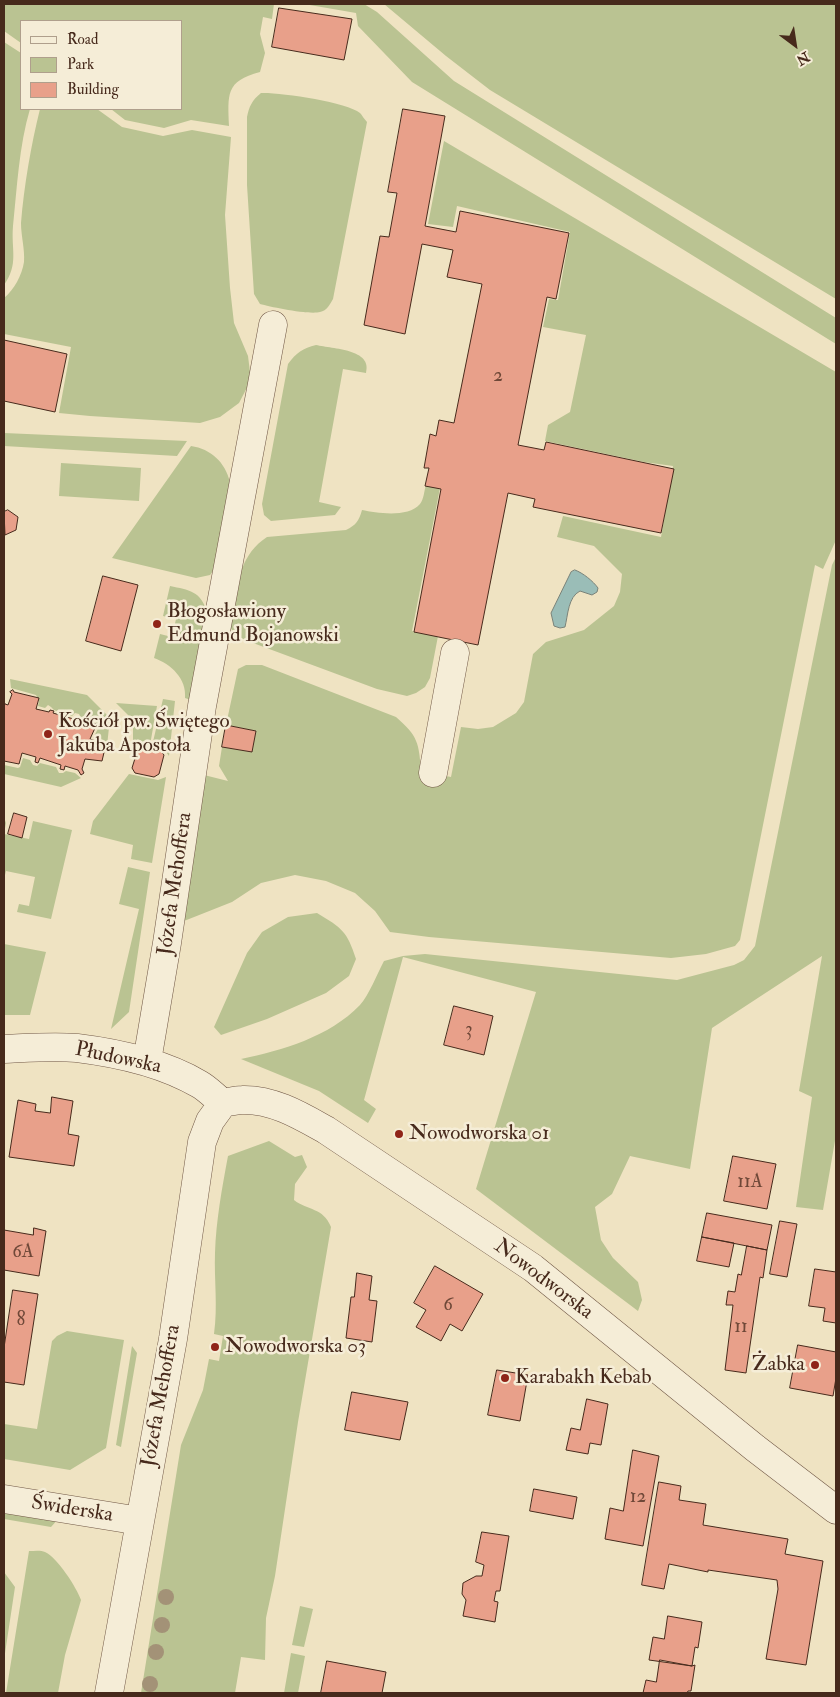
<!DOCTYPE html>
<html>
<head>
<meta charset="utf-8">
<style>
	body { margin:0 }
	#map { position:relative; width:840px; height:1697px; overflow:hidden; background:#efe3c2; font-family:"IM FELL Double Pica",serif }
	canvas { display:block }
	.frame { position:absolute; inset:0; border:5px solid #472a1c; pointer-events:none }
	.legend { position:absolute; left:20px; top:20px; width:162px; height:90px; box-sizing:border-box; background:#f5edd7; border:1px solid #af9f8c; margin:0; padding:6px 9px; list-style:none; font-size:15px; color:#472a1c }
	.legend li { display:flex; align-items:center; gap:10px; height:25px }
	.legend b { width:25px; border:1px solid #af9f8c }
	.north { position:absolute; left:770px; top:20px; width:50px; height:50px; -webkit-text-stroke:4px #f5edd7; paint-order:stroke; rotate:149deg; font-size:14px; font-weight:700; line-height:20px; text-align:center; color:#472a1c }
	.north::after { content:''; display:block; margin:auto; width:18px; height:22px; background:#472a1c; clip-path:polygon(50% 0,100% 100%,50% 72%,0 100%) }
</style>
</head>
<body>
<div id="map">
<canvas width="840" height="1697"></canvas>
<div class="frame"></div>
<ul class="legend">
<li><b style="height:6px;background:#f5edd7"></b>Road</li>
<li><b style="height:14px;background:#bac392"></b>Park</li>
<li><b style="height:14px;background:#e8a08a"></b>Building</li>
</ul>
<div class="north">N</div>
</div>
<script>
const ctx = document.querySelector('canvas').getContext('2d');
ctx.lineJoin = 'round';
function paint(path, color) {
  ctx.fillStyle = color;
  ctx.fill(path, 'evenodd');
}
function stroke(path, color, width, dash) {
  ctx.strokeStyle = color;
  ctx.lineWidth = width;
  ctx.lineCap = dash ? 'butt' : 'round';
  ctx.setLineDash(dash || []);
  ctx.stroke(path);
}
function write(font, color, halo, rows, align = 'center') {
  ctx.font = font + ' "IM FELL Double Pica",serif';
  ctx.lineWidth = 5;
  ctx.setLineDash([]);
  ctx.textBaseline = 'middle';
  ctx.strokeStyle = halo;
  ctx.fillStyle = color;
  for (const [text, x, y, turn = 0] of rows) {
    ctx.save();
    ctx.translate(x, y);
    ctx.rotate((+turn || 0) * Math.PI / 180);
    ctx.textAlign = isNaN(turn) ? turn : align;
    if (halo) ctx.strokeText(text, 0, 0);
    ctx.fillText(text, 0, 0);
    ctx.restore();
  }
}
paint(new Path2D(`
	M4 4H274L272 19 263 17 260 34 265 53 260 72C225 81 228 95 229 126L191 120 164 128 125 120 111 109H181V21H21V43L4 31Z
	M304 4H364L377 12 454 81 836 318V344L412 82 358 26 356 13Z
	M384 4H836V299L490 90 446 56Z
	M4 42 21 53V109H30C19 146 17 188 13 226 11 250 19 264 4 285Z
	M261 93C278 92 347 102 360 113 362 115 364 119 367 122L333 299C330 304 327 311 320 312 309 315 271 307 260 304L254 294 247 185V117C249 107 252 100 261 93Z
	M40 109H97L122 127 163 136 192 130 231 137 225 215 230 288 234 323 248 356 251 380 239 403 220 417 200 423 90 416 59 413 71 347 4 334V298C14 290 22 275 24 262 25 249 21 236 21 223 24 186 31 145 40 109Z
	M444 141 836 372V540L823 569 815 565 740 940 735 946 706 954 671 958 429 937 390 932 375 911 355 893 326 881 295 875 261 883 232 902 179 923 204 775 228 781 219 766 222 747 252 752 256 731 226 725 238 669 246 665H262L396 717C418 736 419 743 421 771L451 777 461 727 478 729 493 727 516 713 524 702 533 654 546 642 584 630 614 606 620 592 622 574 594 546 557 537 563 516 661 537 673 466 644 462 545 441 548 425 570 412 586 335 543 327 549 299 558 300 570 232 457 206 453 227 428 224Z
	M316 345C333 349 373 349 366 373L343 369 319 502 341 507 335 515 271 521 264 515 262 504 288 364C296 353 303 348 316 345Z
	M4 433 187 441 177 456 4 446Z
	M191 446C211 449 225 462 230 482L214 570 210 575 196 578 112 558Z
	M61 463 141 468 139 501 59 496Z
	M426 485 440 488 412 631 438 636 430 678 425 687 416 693 407 696 377 689 245 640C239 637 233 634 231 628 228 622 231 614 232 609 237 581 242 553 267 537L346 530C356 525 359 521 362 510 377 513 408 518 420 504 424 499 424 491 426 485Z
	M836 557V1135L823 1210 796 1207 812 1097 799 1091 822 956 712 1028 690 1169 630 1156 612 1194 595 1207 601 1240 613 1258 638 1282 642 1300 638 1311 476 1189 536 992 403 957 364 1100 376 1109 368 1123 319 1091 241 1059C283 1050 329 1037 360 1005 369 995 377 974 384 961L403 956 425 954 677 980 734 965 744 960 755 946 832 565Z
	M170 586C189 590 201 591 207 612L194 701 185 698C187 679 171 664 154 658L160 634 172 637 176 619 163 616Z
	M10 679 87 695 110 718 107 746 103 740 93 738 99 727 94 720 81 718 79 714 75 713 72 716 54 710 51 707 48 705 45 708 38 706 39 701 36 695 11 688Z
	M163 699 175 701 169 756 164 749 152 746Z
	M116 703 157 706 150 745 133 742V720Z
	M23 758 30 760 33 765 37 766 40 763 56 767 59 773H63L66 771 75 773 81 778 61 787 4 774V765L18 768 20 767Z
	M129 774 158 780 166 777 152 863 131 859 133 845 90 834 93 821Z
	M4 817 6 823 4 834 29 839 33 821 72 830 51 919 17 912 19 904 29 906 35 877 6 871 4 879Z
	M128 867 150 872 129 1012 111 1029 139 909 119 904Z
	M317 913C342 928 347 931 356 959L349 976 326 993 267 1019 221 1035 214 1027 247 953 262 932 288 917Z
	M4 944 46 952 30 1015H4Z
	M269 1141 295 1157 302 1155 307 1167 295 1184 294 1200C308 1211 323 1207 331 1227L298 1422 275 1576 266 1618 265 1660 241 1657 235 1693H141L181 1445 203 1390 209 1359 219 1361 223 1336 214 1334C218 1306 214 1280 215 1253 216 1221 222 1188 228 1156Z
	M67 1331 124 1340 106 1448 70 1470 4 1459V1424L37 1429 52 1341 57 1336Z
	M132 1346 137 1353 121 1447 116 1445Z
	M4 1508 60 1517 51 1527 4 1519Z
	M29 1551C34 1551 41 1550 45 1552 57 1557 77 1588 81 1600L65 1655 58 1693H6Z
	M4 1572 15 1587 4 1660Z
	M300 1606 313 1609 304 1647 292 1645Z
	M291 1653 305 1656 298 1693H284Z`), '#bac392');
const water = new Path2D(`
	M575 570C583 573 593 581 598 588L597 592 592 595 580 591C568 597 568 615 565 627L560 628 554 626 551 613 571 572Z`);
paint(water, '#9abdb7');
stroke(water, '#798279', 1);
const building = new Path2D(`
	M279 8 352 19 344 60 272 47Z
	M403 109 445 116 425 226 456 232 460 211 569 233 556 299 547 297 518 445 544 450 546 442 674 469 661 533 533 507 535 499 508 493 478 645 414 632 441 489 425 486 429 468H424L430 434 436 436 439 420 454 423 482 284 447 277 453 250 422 244 405 334 364 325 380 236 389 237 397 193 388 192Z
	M4 340 67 354 55 412 4 401Z
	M8 510 18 517 16 530 5 535 4 512Z
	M103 576 138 585 121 651 86 641Z
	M13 690 14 692 39 698 36 709 49 712 50 710 54 711 53 713 77 720 78 717 82 718 81 721 98 724V727L95 728 90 739 106 744 102 761 85 759 82 769 84 773 81 775 78 770 65 766 64 770 60 769 61 765 40 758 38 763 35 762 36 757 22 753 19 764 4 761V701L5 704 8 705 12 694 10 692Z
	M226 725 256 731 252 752 222 747Z
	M142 747 160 750 164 755 159 774 154 777 135 773 132 768 137 752 136 750Z
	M14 813 27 817 22 838 8 834Z
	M454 1006 493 1016 484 1055 444 1045Z
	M52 1097 73 1101 68 1134 79 1136 74 1166 9 1157 18 1100 36 1104 35 1111 50 1113Z
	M733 1156 776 1164 767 1209 724 1201Z
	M707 1213 772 1225 767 1250 702 1237Z
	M780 1221 797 1224 787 1277 770 1274Z
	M34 1228 46 1231 39 1276 4 1270V1230L33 1235Z
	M702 1237 734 1243 729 1267 697 1261Z
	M747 1246 767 1250 763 1278 760 1277 746 1373 725 1370 733 1305H726L728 1291 735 1292 738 1274 741 1275Z
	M435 1266 483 1294 462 1331 450 1324 441 1341 416 1327 426 1310 414 1303Z
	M815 1269 836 1272V1323L823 1321 825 1308 809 1306Z
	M357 1273 372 1276 369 1300 377 1301 372 1342 346 1338 351 1297H354Z
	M13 1290 38 1294 24 1385 4 1382V1348Z
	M798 1345 836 1352V1378L833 1396 790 1388Z
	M497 1370 528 1375 520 1421 488 1415Z
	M352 1392 408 1402 400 1440 345 1430Z
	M587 1399 608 1404 601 1445 590 1443 588 1454 566 1450 571 1428 580 1430Z
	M633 1450 659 1456 643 1546 605 1539 610 1508 623 1511Z
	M659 1482 681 1486 679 1500 706 1504 703 1525 788 1539 785 1554 823 1561 806 1665 766 1659 778 1589 777 1580 708 1570V1572L669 1564 664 1589 642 1585Z
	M534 1489 577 1497 573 1519 530 1511Z
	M482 1532 509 1536 500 1591H496L494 1601 498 1602 495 1622 463 1616 466 1600 462 1594 463 1583 476 1576H482L484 1565 476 1562Z
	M668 1616 702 1622 698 1648 695 1647 692 1666 649 1660 653 1637 664 1639Z
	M660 1660 692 1666 695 1665 691 1691H688L687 1693H643L646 1680 656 1682Z
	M327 1661 386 1672 382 1693H321Z`);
paint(building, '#e8a08a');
stroke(building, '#472a1c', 1);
const minor = new Path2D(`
	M433 773 455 653
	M4 1049C28 1048 53 1046 77 1048 118 1053 163 1063 199 1084 208 1089 215 1097 223 1103
	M147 1061 167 943 202 706 273 325
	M223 1103C229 1102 236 1100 242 1100 273 1099 301 1116 326 1130L533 1268 755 1448 836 1510
	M4 1499 140 1521
	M109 1693 173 1339 202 1142 210 1121 223 1103`);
stroke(minor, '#715846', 29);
stroke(minor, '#f5edd7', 28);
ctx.fillStyle = '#a39277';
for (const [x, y] of [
	[166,1597],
	[162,1625],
	[156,1652],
	[150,1684]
]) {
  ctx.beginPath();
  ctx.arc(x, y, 8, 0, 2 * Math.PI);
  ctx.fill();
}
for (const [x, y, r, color] of [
	[157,624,5,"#8f2418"],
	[48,734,5,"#8f2418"],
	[399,1134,5,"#8f2418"],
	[215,1347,5,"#8f2418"],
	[815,1365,5,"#8f2418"],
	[505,1378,5,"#8f2418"]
]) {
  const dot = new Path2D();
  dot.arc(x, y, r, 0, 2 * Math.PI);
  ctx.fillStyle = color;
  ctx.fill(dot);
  stroke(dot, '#f5edd7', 2);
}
write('19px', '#6f4838', null, [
	["2",498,377],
	["3",469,1031],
	["11A",750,1183],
	["6A",23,1253],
	["6",448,1306],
	["8",21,1321],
	["11",741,1328],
	["12",638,1498]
]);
write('21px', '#472a1c', '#f5edd7', [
	["Błogosławiony",167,612],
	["Edmund Bojanowski",167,636],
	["Kościół pw. Świętego",58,722],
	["Jakuba Apostoła",58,746],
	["Nowodworska 01",409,1134],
	["Nowodworska 03",225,1347],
	["Żabka",805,1365,"right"],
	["Karabakh Kebab",515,1378]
], 'left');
write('21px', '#472a1c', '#f5edd7', [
	["Józefa Mehoffera",176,884,-82],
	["Płudowska",118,1059,12],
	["Nowodworska",543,1280,37],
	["Józefa Mehoffera",162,1396,-80],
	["Świderska",72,1510,9]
]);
</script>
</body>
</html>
